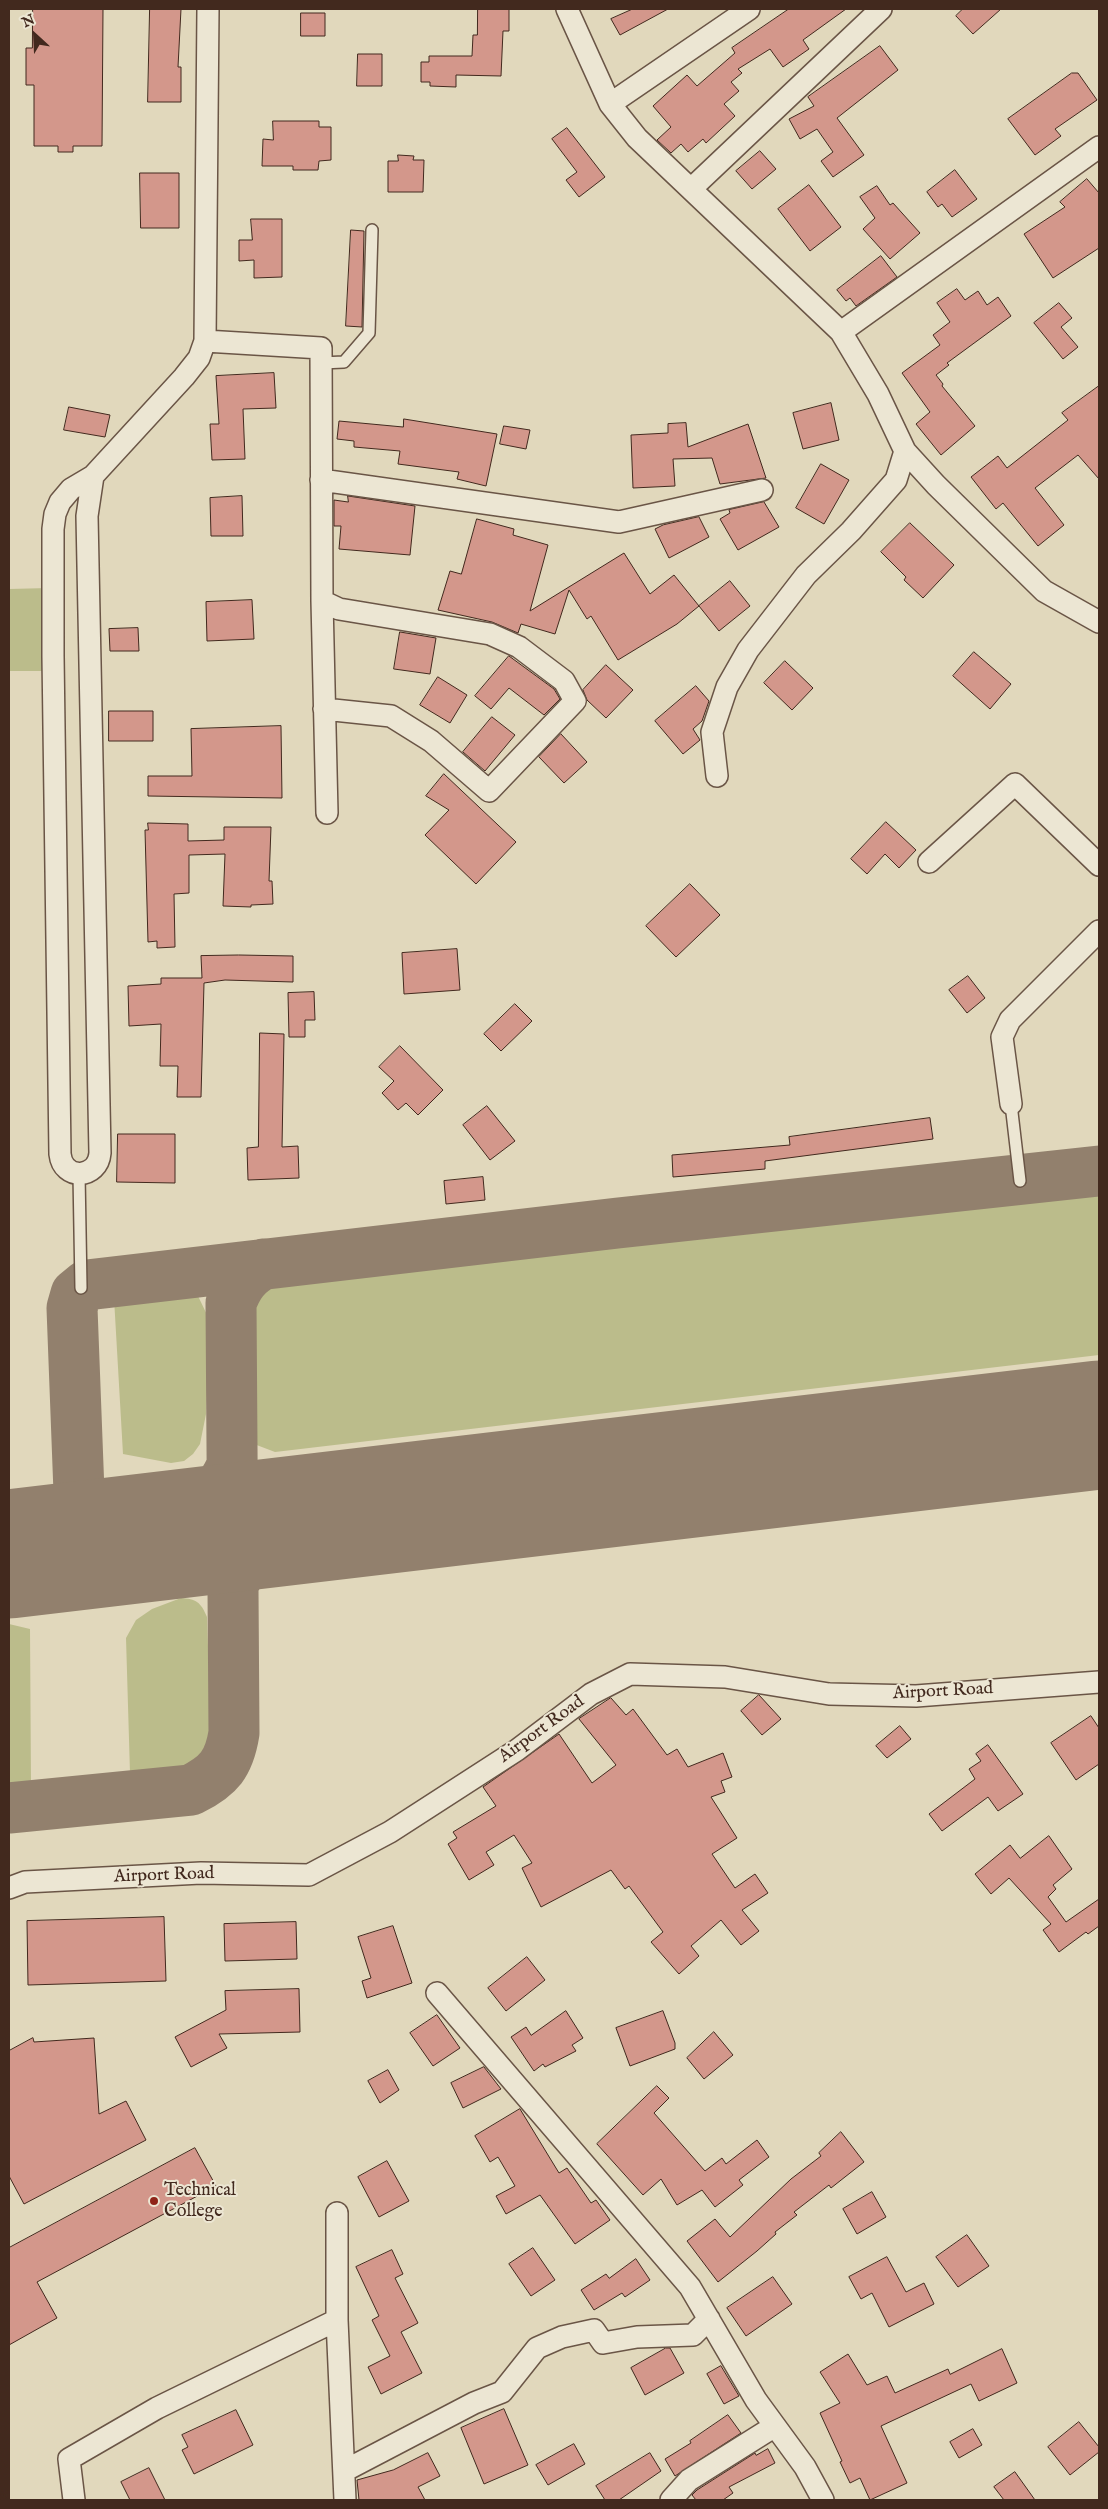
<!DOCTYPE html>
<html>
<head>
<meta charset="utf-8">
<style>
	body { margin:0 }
	#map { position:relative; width:1108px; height:2509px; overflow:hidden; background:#e1d8bc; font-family:"IM FELL English",serif }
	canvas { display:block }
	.frame { position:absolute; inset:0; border:10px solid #42291e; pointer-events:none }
	.north { position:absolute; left:10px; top:10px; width:50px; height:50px; -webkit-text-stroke:4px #ece6d3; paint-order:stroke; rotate:335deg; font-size:14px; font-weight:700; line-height:20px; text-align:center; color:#42291e }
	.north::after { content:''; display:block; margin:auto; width:18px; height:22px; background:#42291e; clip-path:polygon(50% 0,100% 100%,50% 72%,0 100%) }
</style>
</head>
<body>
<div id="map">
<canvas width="1108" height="2509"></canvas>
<div class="frame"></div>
<div class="north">N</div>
</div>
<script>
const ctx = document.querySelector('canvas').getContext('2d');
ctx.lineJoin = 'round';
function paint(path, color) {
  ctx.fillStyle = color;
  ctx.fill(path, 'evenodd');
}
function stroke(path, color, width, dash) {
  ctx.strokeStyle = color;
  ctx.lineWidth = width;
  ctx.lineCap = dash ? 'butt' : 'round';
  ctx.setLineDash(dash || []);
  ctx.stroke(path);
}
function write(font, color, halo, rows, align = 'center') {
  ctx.font = font + ' "IM FELL English",serif';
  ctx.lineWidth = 4;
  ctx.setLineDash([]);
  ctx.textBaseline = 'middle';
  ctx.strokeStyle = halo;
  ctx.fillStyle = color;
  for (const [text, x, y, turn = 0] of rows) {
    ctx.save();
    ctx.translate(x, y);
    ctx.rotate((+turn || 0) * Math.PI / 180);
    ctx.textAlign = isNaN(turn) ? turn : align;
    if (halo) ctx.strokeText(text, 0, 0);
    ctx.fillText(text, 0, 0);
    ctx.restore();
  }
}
paint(new Path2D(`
	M49 588V671H9V589Z
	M1099 1182V1355L275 1452 254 1444 244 1430 247 1297 253 1288 272 1279Z
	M167 1287H185L198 1296 210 1321 206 1414 200 1444 193 1454 184 1461 171 1463 123 1454 114 1298Z
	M181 1598C196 1599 201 1602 207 1617L211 1735C204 1780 165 1772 130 1773L126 1638 136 1620 152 1609Z
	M9 1624 30 1629 31 1788 9 1790Z`), '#bbbc8b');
stroke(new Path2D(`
	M232 1466C219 1494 200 1514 177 1534 203 1546 218 1559 233 1584
	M81 1545 72 1308 76 1294 87 1285 618 1223 1099 1171
	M9 1556 15 1553
	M233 1584C250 1553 265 1537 296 1520
	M9 1808 191 1790C219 1776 229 1764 234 1733L231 1303C238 1284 246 1273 264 1264`), '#92806d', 51);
stroke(new Path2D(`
	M9 1554 1099 1425`), '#92806d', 129);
const building = new Path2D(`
	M33 9H103L102 146H73V152H58V146H34V85H26V48H32Z
	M150 9H181L178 67H181V102H148Z
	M478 9H509V31H503L501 76 456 75V87L430 86V82H421V62H429V56H472L473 35H477Z
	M633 9H668L620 35 611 19Z
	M789 9H846L803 40 809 49 783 67 770 49 738 69 742 73 731 82 739 91 724 104 735 116 706 143 703 139 688 152 681 144 671 153 657 140 671 127 653 106 687 75 697 86 735 53 732 48Z
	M963 9H1001L973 34 956 16Z
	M301 13H325V36H301Z
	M880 46 898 70 837 118 864 155 833 177 821 161 833 152 817 129 800 139 789 119 814 106 808 97Z
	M358 54H382V86H357Z
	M1072 73H1078L1097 100 1055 129 1061 136 1035 155 1008 119Z
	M273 121H319V127H331V160L319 161 318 170H293V166H262L263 139 273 140Z
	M567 128 605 177 579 197 566 180 577 172 552 139Z
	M760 151 776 169 752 189 736 171Z
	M398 155 414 156 413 160H424L423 192H388V161H398Z
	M955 170 977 199 952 217 942 204 938 207 927 192Z
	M140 173H179V228H141Z
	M1087 179 1099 193V248L1053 278 1024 234 1065 207 1060 202Z
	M809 185 841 227 810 251 778 209Z
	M877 186 890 205 893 203 920 233 890 259 863 229 875 218 860 197Z
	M251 219H282V277L254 278V260L239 261V240H252Z
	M351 230 364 231 362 327 346 326Z
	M881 256 897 277 856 306 850 298 846 301 837 290Z
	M957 289 965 300 978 291 987 305 998 297 1011 316 947 363 949 365 936 375 943 384 942 386 975 426 941 455 916 424 930 412 902 373 940 345 933 335 950 322 937 303Z
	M1059 303 1072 318 1061 327 1078 347 1063 359 1034 323Z
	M274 373 276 408 243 409 245 459 212 460 210 424H219L216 376Z
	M1099 386V479L1078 455 1035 488 1064 525 1038 546 1003 503 996 509 971 477 998 456 1007 468 1068 420 1062 413Z
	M831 403 839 440 803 449 793 413Z
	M69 407 110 415 105 437 64 430Z
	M404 419 497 434 486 486 457 479 459 472 398 464 400 451 354 447V441L337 439 339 421 403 427Z
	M686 423 688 447 748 424 766 478 720 484 712 458 673 459 675 486 633 488 631 435 668 433V424Z
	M504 426 530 430 526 449 500 444Z
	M821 464 849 480 824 524 796 508Z
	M242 496 243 536H211L210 498Z
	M348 496 415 506 410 555 339 549 341 526H334V500L348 502Z
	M764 502 779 527 738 550 720 519 730 513 729 510Z
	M699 517 709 537 669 558 655 529 663 525Z
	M477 519 514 529 513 535 548 545 530 611 624 553 650 594 674 575 699 606 677 624 618 660 591 616 587 619 569 590 555 634 521 624 518 633 492 622 438 610 450 571 461 574Z
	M910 523 954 565 923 598 904 580 906 577 881 552Z
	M730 581 750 606 719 631 699 606Z
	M252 600 254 639 207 641 206 602Z
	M138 628 139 651H110L109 629Z
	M400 632 436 638 430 674 394 669Z
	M974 652 1011 684 990 709 953 676Z
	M509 656 554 689 560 699 544 715 509 688 491 709 475 696Z
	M785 661 813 688 792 710 764 683Z
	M606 665 633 690 606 718 587 700 583 690Z
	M438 677 467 695 450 723 420 705Z
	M696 686 709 701 702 721 693 729 700 740 683 754 655 721Z
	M109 711H153V741H109Z
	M492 717 515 735 485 771 463 752Z
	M281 726 282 798 148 796V776H192L191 729Z
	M561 734 587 762 564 783 539 757Z
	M444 774 516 842 476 884 425 835 449 810 426 796Z
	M886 822 916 850 899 868 885 854 867 874 851 859Z
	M148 823 188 824V841L224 840V827H271L269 881H272L273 904 251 905V907L223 906 225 854 189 855V893L174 894 175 947 157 948V941L148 942 145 830H148Z
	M690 884 720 915 676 957 646 926Z
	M457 949 460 990 404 994 402 953Z
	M239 955 293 956V982L225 980 204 983 201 1097H177L178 1066H160L161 1024 129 1026 128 986 161 984V978H202L201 956Z
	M968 976 985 998 967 1013 949 990Z
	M314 992 315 1020H305V1037H289L288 993Z
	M515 1004 532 1021 501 1051 484 1034Z
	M260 1033 284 1034 282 1147 298 1146 299 1178 248 1180 247 1148 258 1147Z
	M400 1046 443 1090 418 1115 406 1103 398 1110 382 1093 394 1081 379 1067Z
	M487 1106 515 1141 490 1160 463 1125Z
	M930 1118 933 1139 765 1161V1169L673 1177 672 1155 790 1145 789 1137Z
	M118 1134H175V1183L117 1182Z
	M483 1177 485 1200 446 1204 444 1181Z
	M759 1695 781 1719 762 1735 741 1711Z
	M611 1698 626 1715 633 1709 667 1755 677 1749 688 1767 723 1753 732 1777 721 1781 725 1792 711 1797 737 1838 712 1854 735 1888 755 1874 768 1893 742 1910 759 1931 741 1945 721 1920 691 1946 699 1956 679 1974 651 1942 663 1932 629 1886 625 1889 611 1870 541 1907 522 1868 532 1863 514 1835 486 1852 494 1865 469 1880 448 1844 457 1838 453 1832 496 1806 483 1787 559 1734 592 1783 616 1765 579 1719Z
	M1091 1716 1099 1728V1764L1076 1780 1051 1743Z
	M900 1726 911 1739 887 1758 876 1746Z
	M988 1745 1023 1794 998 1811 988 1797 942 1831 929 1814 975 1779 969 1769 981 1761 976 1754Z
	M1049 1836 1072 1869 1053 1885 1056 1889 1048 1897 1066 1922 1099 1899V1926L1088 1934 1086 1932 1059 1952 1043 1930 1051 1924 1009 1878 991 1894 975 1874 1010 1845 1020 1858Z
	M164 1917 166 1981 28 1985 27 1921Z
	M296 1922 297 1959 225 1961 224 1924Z
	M393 1926 412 1983 367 1998 362 1981 371 1978 358 1937Z
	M527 1957 545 1980 506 2011 488 1988Z
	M299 1989 300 2032 219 2034 227 2048 191 2067 175 2037 226 2010 225 1991Z
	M566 2011 583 2038 572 2045 576 2051 545 2067 543 2064 534 2071 511 2037 526 2027 531 2035Z
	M663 2011 675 2043V2049L630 2066 616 2028Z
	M437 2015 460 2048 433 2066 410 2033Z
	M714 2032 733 2055 704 2079 687 2058Z
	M33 2038 34 2042 94 2038 99 2114 126 2101 146 2140 24 2204 9 2176V2051Z
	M484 2067 501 2089 463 2108 451 2083Z
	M388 2070 399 2090 380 2103 368 2081Z
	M657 2086 669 2098 654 2113 705 2171 722 2158 726 2164 757 2140 769 2157 739 2180 743 2185 715 2207 702 2190 677 2205 661 2179 643 2195 597 2144Z
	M520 2109 559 2173 567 2168 591 2203 596 2200 610 2220 575 2244 540 2195 506 2214 496 2196 515 2186 498 2157 490 2162 475 2136Z
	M841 2132 864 2162 831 2188 829 2185 794 2212 797 2215 775 2232 776 2234 757 2251 718 2282 687 2241 715 2219 730 2237 791 2179 821 2156 819 2153Z
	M195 2148 216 2186 37 2282 57 2318 9 2345V2248Z
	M387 2161 409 2201 379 2217 358 2177Z
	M872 2192 886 2217 857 2234 843 2209Z
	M967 2235 989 2266 958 2287 936 2257Z
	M533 2248 555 2280 531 2296 509 2264Z
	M392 2250 403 2274 395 2278 418 2323 401 2332 422 2373 381 2394 368 2367 390 2356 372 2320 379 2316 356 2267Z
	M887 2257 906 2292 924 2283 934 2304 889 2327 872 2293 861 2299 849 2277Z
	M636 2259 650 2280 625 2297 622 2293 594 2310 581 2290 606 2274 609 2278Z
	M773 2277 792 2304 746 2336 727 2308Z
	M666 2348H670L684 2373 645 2395 631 2368Z
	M1002 2349 1017 2383 979 2401 971 2384 881 2426 907 2483 870 2500 860 2478 850 2483 840 2462 842 2461 820 2413 840 2403 820 2372 848 2354 867 2385 887 2376 895 2393 948 2369 950 2374Z
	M721 2366 739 2396 724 2404 707 2374Z
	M504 2409 528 2465 484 2484 461 2428Z
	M236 2410 253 2445 194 2474 182 2450 188 2447 182 2435Z
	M728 2415 741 2433 675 2476 665 2459 691 2443 690 2441Z
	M1079 2422 1099 2447V2452L1070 2475 1048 2447Z
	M973 2429 982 2445 959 2458 950 2442Z
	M574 2444 585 2464 548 2485 536 2465Z
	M768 2449 775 2463 729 2487 733 2493 723 2500H696L692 2495 697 2490 755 2453 756 2455Z
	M428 2453 440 2476 418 2487 425 2500H359L357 2480 393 2470Z
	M650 2453 661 2471 619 2500H605L596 2486Z
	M149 2468 165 2500H130L121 2482Z
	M1015 2472 1035 2500H1004L994 2487Z`);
paint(building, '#d3978b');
stroke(building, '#42291e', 1);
const lane = new Path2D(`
	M321 363 344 362 369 333 372 230
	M1011 1104 1020 1181
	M79 1174 81 1288`);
const street = new Path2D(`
	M567 9 610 104 637 138 841 332 878 394 905 451 936 485 1044 591 1099 622
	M610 104 749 9
	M691 189 881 9
	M841 332 1099 147
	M205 341 321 348 322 601 327 813
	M93 476 87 516 100 1153C98 1179 63 1181 60 1154L53 656V529L55 514 60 502 71 489 93 476 184 377 199 358 205 341 208 9
	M321 480 619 522 762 490
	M322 601 339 609 490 634 519 647 564 681 575 701 489 791 431 741 391 716 324 709
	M717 776 712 732 727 687 748 650 806 575 851 531 896 480 905 451
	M929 862 1015 784 1099 865
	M1011 1104 1002 1037 1010 1020 1099 931
	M9 1888 25 1882 201 1873 309 1875 390 1832 517 1750 591 1694 630 1674 725 1677 829 1694 916 1696 1099 1682
	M437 1993 690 2287 756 2400 805 2467 823 2500
	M337 2213V2320L345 2500
	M344 2471 474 2403 502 2392 537 2348 562 2337 594 2330 603 2343 637 2337 693 2335 709 2319
	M74 2500 69 2459 157 2408 337 2320
	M671 2500 689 2480 775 2426`);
stroke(lane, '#6a5546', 14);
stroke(street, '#6a5546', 24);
stroke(lane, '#ece6d3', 11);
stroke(street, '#ece6d3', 21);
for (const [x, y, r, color] of [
	[154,2201,5,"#8f2418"]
]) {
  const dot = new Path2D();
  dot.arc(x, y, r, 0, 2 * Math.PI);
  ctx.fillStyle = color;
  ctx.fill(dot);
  stroke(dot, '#ece6d3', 2);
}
write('18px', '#42291e', '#ece6d3', [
	["Airport Road",943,1692,-3],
	["Airport Road",542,1730,-36],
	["Airport Road",164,1876,-2]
]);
write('18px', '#42291e', '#ece6d3', [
	["Technical",164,2191],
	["College",164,2212]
], 'left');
</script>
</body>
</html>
